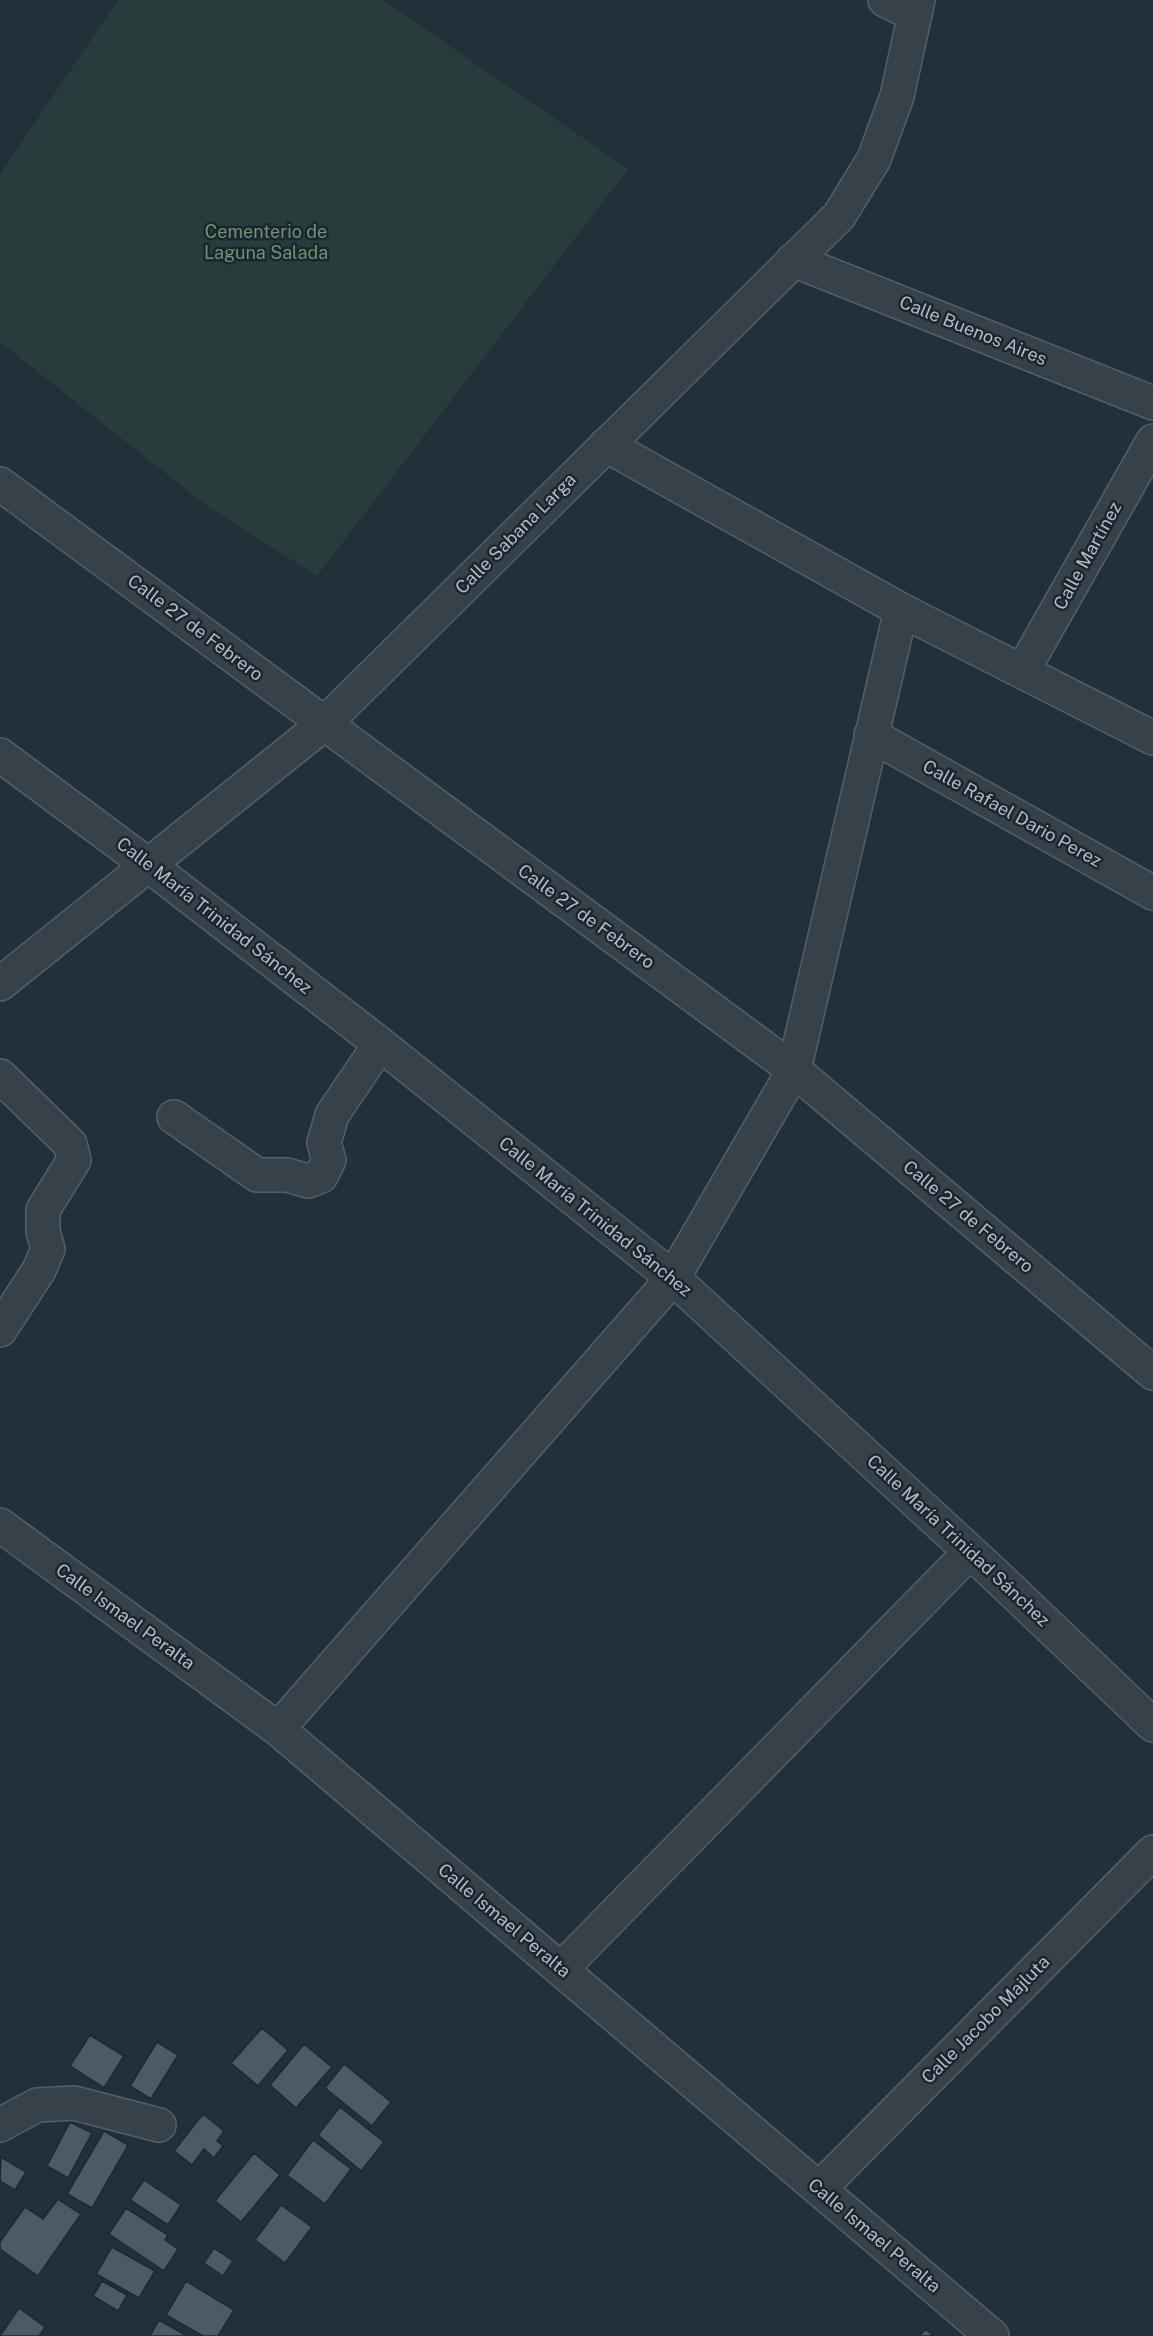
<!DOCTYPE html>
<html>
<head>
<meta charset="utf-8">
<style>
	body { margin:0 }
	canvas { display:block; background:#232f39 }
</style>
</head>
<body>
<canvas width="1153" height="2336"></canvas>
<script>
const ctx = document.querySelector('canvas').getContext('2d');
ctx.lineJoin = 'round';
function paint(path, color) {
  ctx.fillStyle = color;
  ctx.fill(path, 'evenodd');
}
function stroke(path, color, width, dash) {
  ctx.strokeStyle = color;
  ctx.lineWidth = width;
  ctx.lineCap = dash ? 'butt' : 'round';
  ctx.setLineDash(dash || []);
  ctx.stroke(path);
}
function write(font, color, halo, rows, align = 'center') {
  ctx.font = font + ' "Public Sans",sans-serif';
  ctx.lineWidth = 5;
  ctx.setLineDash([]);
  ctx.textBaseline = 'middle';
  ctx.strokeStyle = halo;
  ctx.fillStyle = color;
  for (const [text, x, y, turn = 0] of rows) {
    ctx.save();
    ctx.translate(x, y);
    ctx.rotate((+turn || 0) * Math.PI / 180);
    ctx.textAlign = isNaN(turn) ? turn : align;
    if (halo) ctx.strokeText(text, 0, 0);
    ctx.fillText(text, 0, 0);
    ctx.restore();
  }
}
paint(new Path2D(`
	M118 0H383L628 169 317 576 207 506 0 342V174Z`), '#263d3b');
const building = new Path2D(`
	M262 2028 288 2050 258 2086 231 2063Z
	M90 2035 124 2056 104 2088 70 2066Z
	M157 2042 178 2055 151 2099 130 2086Z
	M304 2044 332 2067 296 2108 270 2085Z
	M344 2064 391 2102 372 2126 325 2088Z
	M340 2107 384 2142 361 2171 318 2135Z
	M203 2114 224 2131 217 2141 223 2146 214 2158 204 2149 192 2165 174 2151Z
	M70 2122 92 2133 68 2178 47 2166Z
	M104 2131 128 2145 92 2208 67 2194Z
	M313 2140 351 2169 325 2204 287 2175Z
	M254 2153 280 2175 241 2222 215 2201Z
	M1 2157 26 2172 15 2190 0 2181Z
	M144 2180 181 2205 168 2225 130 2200Z
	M58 2199 81 2214 38 2276 0 2249V2242L25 2207 43 2219Z
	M281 2205 312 2227 285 2263 255 2240Z
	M126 2208 168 2235 165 2240 178 2249 164 2271 109 2234Z
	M112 2247 155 2271 139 2298 96 2274Z
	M214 2248 233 2261 223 2276 204 2263Z
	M102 2281 127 2295 118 2311 93 2296Z
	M186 2281 234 2310 218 2336H203L166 2315Z
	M19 2308 45 2327 39 2336H0Z
	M159 2320 187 2336H150Z
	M926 2329 933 2336H919Z`);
paint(building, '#4c5a65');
stroke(building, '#1e2831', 1.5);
const minor = new Path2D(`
	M885 0 915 15
	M793 260 1153 403
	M606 445 901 610 1153 738
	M0 484 794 1070 1153 1373
	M1023 670 1153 441
	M871 735 1153 893
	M0 755 147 864 380 1044 673 1278 989 1569 1153 1725
	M0 984 324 724 839 216 874 159 897 96 918 0
	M0 1076 70 1144 74 1160 43 1210V1231L48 1249 39 1270 0 1330
	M174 1117 257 1175H287L308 1181 321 1176 329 1160 324 1143 332 1115 380 1044
	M0 1525 278 1729 992 2336
	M278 1729 673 1278 794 1070 901 610
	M561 1969 970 1552
	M0 2125 37 2105 74 2103 159 2125
	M819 2189 1153 1852`);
stroke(minor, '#555f68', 36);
stroke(minor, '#36414a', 33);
write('18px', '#69966e', '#1c262f', [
	["Cementerio de",266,232],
	["Laguna Salada",266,253]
]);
write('18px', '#b2bcc6', '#1c262f', [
	["Calle Buenos Aires",973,331,22],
	["Calle Sabana Larga",516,534,-45],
	["Calle Martínez",1088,556,-61],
	["Calle 27 de Febrero",195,628,37],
	["Calle Rafael Dario Perez",1012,814,29],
	["Calle María Trinidad Sánchez",214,916,38],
	["Calle 27 de Febrero",586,917,36],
	["Calle María Trinidad Sánchez",595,1217,39],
	["Calle 27 de Febrero",968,1217,40],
	["Calle María Trinidad Sánchez",958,1541,43],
	["Calle Ismael Peralta",125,1617,36],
	["Calle Ismael Peralta",504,1921,40],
	["Calle Jacobo Majluta",986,2020,-45],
	["Calle Ismael Peralta",874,2236,40]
]);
</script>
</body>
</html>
